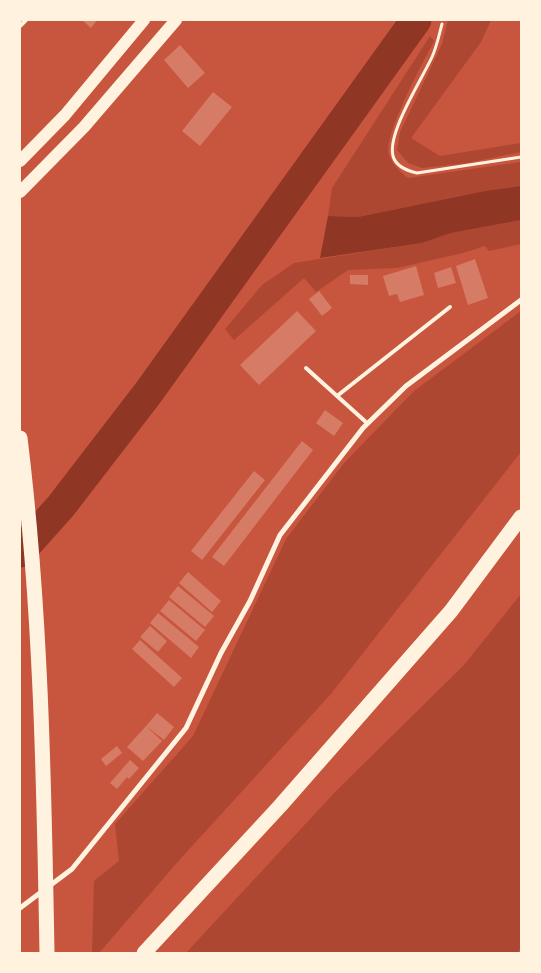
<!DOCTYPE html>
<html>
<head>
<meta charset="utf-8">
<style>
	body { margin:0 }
	#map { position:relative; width:541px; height:973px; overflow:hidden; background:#c8553d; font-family:Ubuntu,sans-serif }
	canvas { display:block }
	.frame { position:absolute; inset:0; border:21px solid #fff3e0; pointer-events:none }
</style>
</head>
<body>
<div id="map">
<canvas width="541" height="973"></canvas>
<div class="frame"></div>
</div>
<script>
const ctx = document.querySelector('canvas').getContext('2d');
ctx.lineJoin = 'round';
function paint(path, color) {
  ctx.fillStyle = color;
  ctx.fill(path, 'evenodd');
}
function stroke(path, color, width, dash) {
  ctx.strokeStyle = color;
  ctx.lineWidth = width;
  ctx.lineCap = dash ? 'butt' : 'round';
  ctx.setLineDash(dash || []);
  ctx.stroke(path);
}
paint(new Path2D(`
	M448 20H491L481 42 411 138 440 156 521 143V152L467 163 422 168 408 163 397 150 400 132 442 44Z
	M430 36 434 41C424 61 383 135 389 155 393 165 400 172 408 178L521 162V186L485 191 358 217 328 216 332 188Z
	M521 220V244L489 251 485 246 463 253 397 268 348 270 316 292 304 278 234 340 225 329 262 285 294 263 422 243 451 233Z
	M521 311V452L330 695 182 857 99 953H92L94 881 119 861 115 824 193 736 286 539 344 463 414 391Z
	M521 594V945L518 953H186L335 792 464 665Z`), '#ae4732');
paint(new Path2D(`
	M521 186V220L451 233 422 243 320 258 328 216 358 217 485 191Z`), '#8f3625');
stroke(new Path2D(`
	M20 552 61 506 148 393 416 20`), '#8f3625', 31);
paint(new Path2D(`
	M82 20H97L91 28Z
	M180 45 205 73 188 88 164 60Z
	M213 92 232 107 200 146 182 131Z
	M475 259 488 298 468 305 456 266Z
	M416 266 424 295 400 302 397 294 389 296 383 276Z
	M451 267 456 283 438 288 434 273Z
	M350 275H368V285L350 284Z
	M319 291 332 308 322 316 309 299Z
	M297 311 316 331 259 385 240 365Z
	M325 410 343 423 334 436 316 423Z
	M302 441 313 450 224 566 212 557Z
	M254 471 265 480 202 560 191 551Z
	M188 572 221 601 212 612 179 583Z
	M178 586 214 616 205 627 169 597Z
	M169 600 205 630 196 641 160 611Z
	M158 613 199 647 191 658 150 623Z
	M150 626 167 641 158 652 140 637Z
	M140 640 182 678 174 687 132 649Z
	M157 713 174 727 164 740 146 726Z
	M146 726 162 741 143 761 127 747Z
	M117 746 122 753 106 766 101 759Z
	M130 760 139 768 129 779 127 777 117 789 110 783Z`), '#d67c66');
stroke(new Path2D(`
	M442 24C439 35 437 46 432 57 422 79 387 133 393 156 396 167 408 171 417 173L521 157`), '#fff3e0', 3);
stroke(new Path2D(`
	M20 26 26 20
	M306 368 367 423
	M337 396 450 307`), '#fff3e0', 4);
stroke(new Path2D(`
	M20 908 72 869 186 728 221 653 250 601 280 535 363 428 406 386 521 300`), '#fff3e0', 5);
stroke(new Path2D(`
	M20 161 65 115 144 20
	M20 192 84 127 176 20`), '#fff3e0', 12);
stroke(new Path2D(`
	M20 438C41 609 44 781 47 953
	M144 953 280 806 451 611 521 517`), '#fff3e0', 15);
</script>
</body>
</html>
